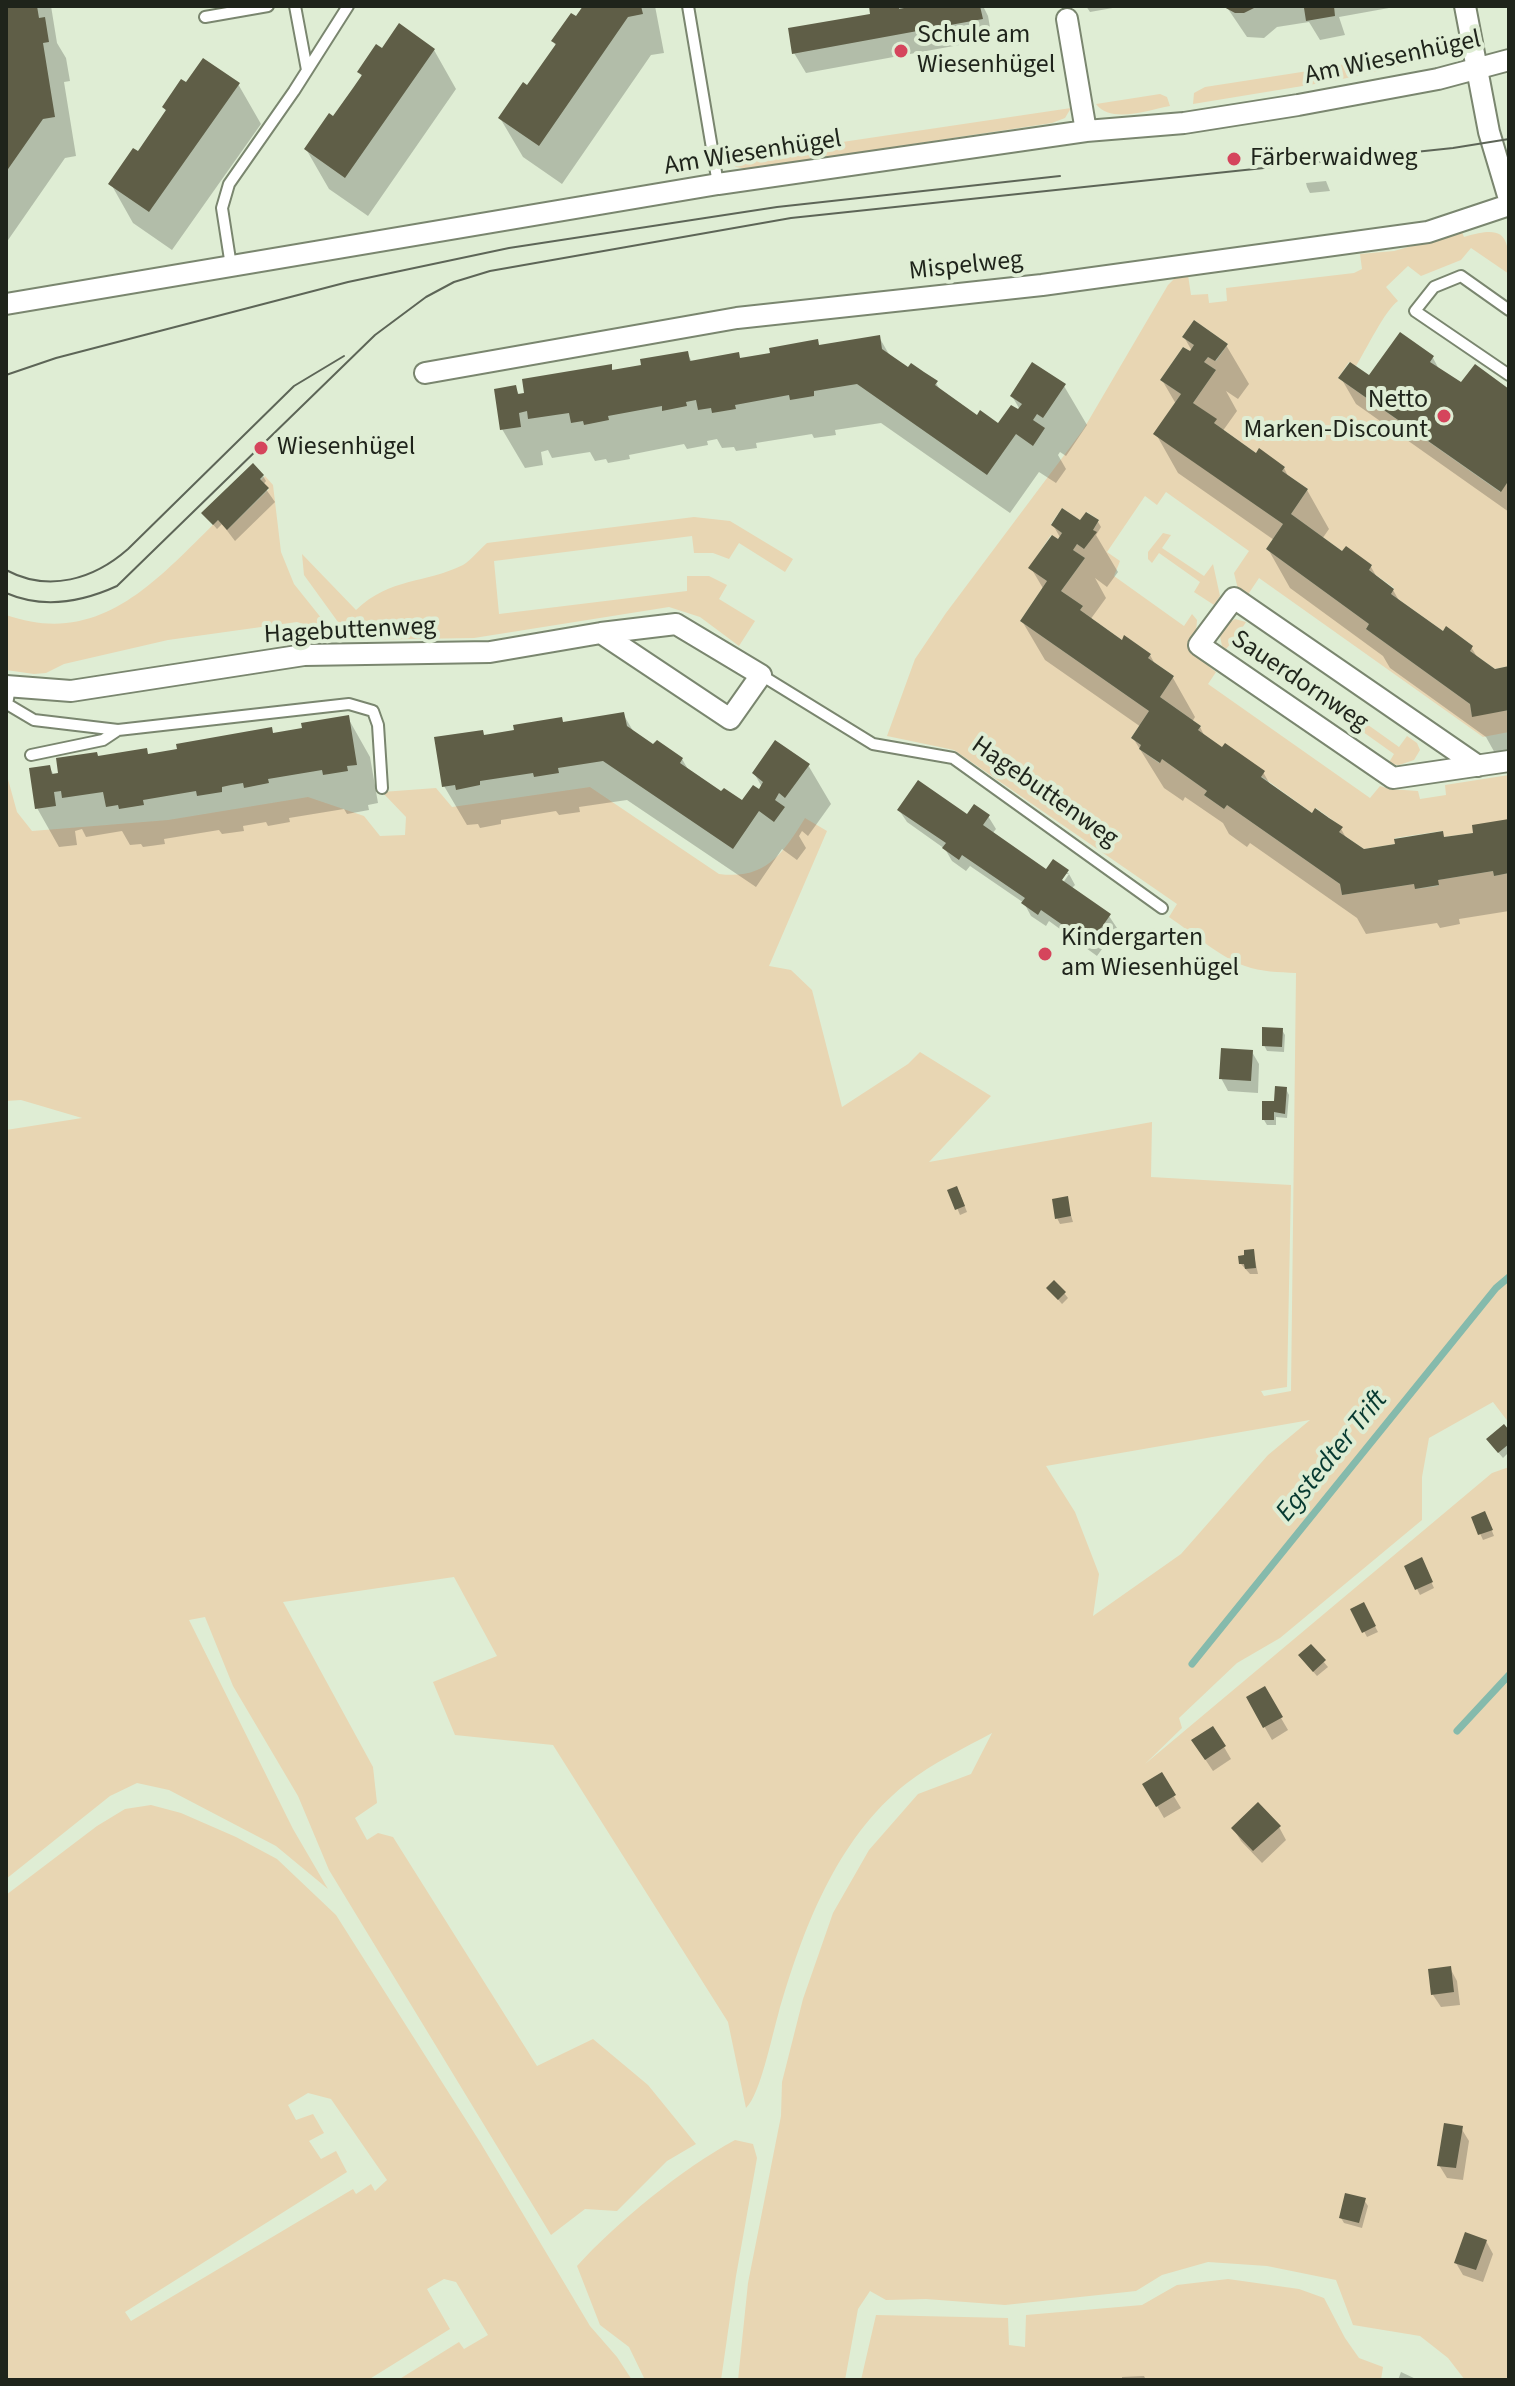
<!DOCTYPE html>
<html>
<head>
<meta charset="utf-8">
<style>
	body { margin:0 }
	#map { position:relative; width:1515px; height:2386px; overflow:hidden; background:#dfedd4; font-family:"Source Sans 3",sans-serif }
	canvas { display:block }
	.frame { position:absolute; inset:0; border:8px solid #1f241b; pointer-events:none }
</style>
</head>
<body>
<div id="map">
<canvas width="1515" height="2386"></canvas>
<div class="frame"></div>
</div>
<script>
const ctx = document.querySelector('canvas').getContext('2d');
ctx.lineJoin = 'round';
function paint(path, color) {
  ctx.fillStyle = color;
  ctx.fill(path, 'evenodd');
}
function stroke(path, color, width, dash) {
  ctx.strokeStyle = color;
  ctx.lineWidth = width;
  ctx.lineCap = dash ? 'butt' : 'round';
  ctx.setLineDash(dash || []);
  ctx.stroke(path);
}
function write(font, color, halo, rows, align = 'center') {
  ctx.font = font + ' "Source Sans 3",sans-serif';
  ctx.lineWidth = 8;
  ctx.setLineDash([]);
  ctx.textBaseline = 'middle';
  ctx.strokeStyle = halo;
  ctx.fillStyle = color;
  for (const [text, x, y, turn = 0] of rows) {
    ctx.save();
    ctx.translate(x, y);
    ctx.rotate((+turn || 0) * Math.PI / 180);
    ctx.textAlign = isNaN(turn) ? turn : align;
    if (halo) ctx.strokeText(text, 0, 0);
    ctx.fillText(text, 0, 0);
    ctx.restore();
  }
}
paint(new Path2D(`
	M1411 50 1418 54 1420 62 1333 81 1193 104 1194 93 1205 87 1321 69Z
	M1160 94 1167 97 1170 106C1148 110 1111 124 1096 104Z
	M1071 108 1065 118 1052 123 748 169 736 167 728 159Z
	M1462 232 1464 237C1506 224 1509 236 1509 274L1471 248 1461 260 1421 276 1408 266 1386 287 1398 301C1385 310 1366 350 1356 366L1349 362 1338 378 1500 492 1509 480V666L1495 669 1470 651 1472 645 1446 627 1443 631 1391 594 1394 588 1369 570 1372 565 1346 547 1342 551 1291 514 1308 489 1282 471 1285 467 1259 449 1256 453 1214 423 1216 419 1193 403 1216 370 1204 362 1208 357 1216 361 1228 344 1194 320 1182 337 1194 345 1190 351 1183 347 1160 380 1181 394 1154 434 1283 524 1266 549 1369 624 1366 629 1470 704 1472 716 1509 710V732L1483 737 1259 578 1247 596 1238 589 1234 573 1249 551 1166 492 1157 505 1145 496 1107 552 1120 561 1114 576 1184 626 1192 614 1197 620C1195 649 1190 651 1216 672L1208 684 1370 798 1380 786 1390 789 1418 791 1420 799 1446 795 1445 785 1509 775V819L1473 833 1444 837 1442 831 1395 838V844L1364 849 1339 832 1342 827 1316 808 1312 813 1198 730 1201 726 1160 697 1174 676 1148 658 1151 654 1125 636 1122 640 1084 613 1080 610 1083 606 1061 591 1085 558 1073 550 1077 544 1084 549 1096 532 1093 530 1099 520 1087 512 1080 520 1062 508 1051 524 1062 533 1058 539 1051 535 1029 568 1047 581 1020 621 1149 711 1131 738 1141 745 1139 749 1159 763 1162 759 1207 791 1204 795 1224 809 1227 805 1340 884 1342 895 1414 884 1416 889 1438 886V880L1493 871 1494 876 1509 873V1423L1493 1402 1429 1438 1422 1477V1520L1280 1638 1237 1663 1179 1718 1182 1728 1145 1764 1492 1473 1509 1467V2380H1465L1448 2358 1420 2336 1353 2325 1336 2280 1267 2266 1208 2262 1162 2275 1136 2291 1005 2305 926 2299 886 2300 870 2291 858 2309 845 2380H738L748 2283 781 2116 782 2082 803 1999 833 1913 869 1850 918 1794 971 1774 992 1733C964 1748 933 1763 907 1783 836 1839 802 1931 778 2015 772 2036 760 2095 746 2108L728 2022 553 1745 455 1735 433 1682 497 1656 454 1577 283 1602 373 1767 377 1803 355 1818 367 1840 378 1833 393 1837 537 2066 593 2039 648 2085 696 2144 667 2161 617 2211 585 2209 551 2235 329 1870 298 1796 233 1686 205 1617 189 1620 293 1829 328 1889 276 1846 169 1790 137 1783 110 1796 6 1879V1130L82 1118 21 1100 6 1101V772L17 812 32 831 168 820 308 797 364 816 380 836 405 835 406 817 382 792 436 788 452 807 590 787 719 874C765 880 783 854 805 818L827 831 769 966 791 970 812 990 842 1107 908 1064 920 1052 991 1096 929 1162 1152 1122 1151 1177 1291 1185 1287 1387 1261 1391 1264 1396 1291 1391 1296 973C1279 972 1261 972 1245 966 1220 957 1191 932 1169 917L1177 904 954 750 887 736 915 659 946 613 1083 430 1168 285 1174 279 1188 275 1191 295 1208 294 1209 303 1227 301 1226 288 1354 273 1362 269 1360 254 1394 251ZM1310 1420 1268 1455 1181 1554 1093 1616 1099 1574 1075 1512 1046 1466Z
	M265 476 273 485 281 552 294 584 326 624 329 632 297 622 168 640 64 664 46 673 34 674 6 670V615C101 648 156 580 218 520L228 529 269 489 261 480Z
	M694 517 730 521 793 559 785 572 739 543 729 559 713 553H694L692 536 494 561 499 614 687 591V576H709L727 585 719 599 755 621 739 646 700 617 669 607 474 638 351 640 304 575 302 554 356 610C391 577 424 584 463 565 471 560 479 550 487 543Z
	M1163 533 1171 535 1162 548 1204 576 1213 564 1220 596 1214 605 1194 592 1200 582 1159 553 1152 563 1148 559V552Z
	M1235 619 1246 622 1239 633 1399 747 1407 736 1417 743 1420 750 1414 760 1399 765 1388 764 1394 754 1234 640 1226 649 1222 646 1220 636 1226 625Z
	M151 1805 181 1813 236 1837 277 1859 336 1915 480 2142 590 2326 617 2357 632 2380H398L459 2342 464 2349 488 2335 456 2282 444 2279 427 2289 450 2329 368 2380H6V1895L97 1826 125 1809ZM308 2093 331 2099 387 2180 375 2191 371 2184 356 2194 353 2189 131 2321 125 2312 347 2172 336 2151 321 2159 309 2141 324 2133 313 2114 296 2120 288 2105Z
	M735 2140 753 2144 757 2158 736 2276 721 2380H645L629 2347 600 2325 577 2266C617 2222 683 2168 735 2140Z
	M1228 2279 1299 2289 1324 2298 1345 2338 1359 2358 1383 2367 1381 2380H861L876 2315 1008 2318 1009 2345 1025 2347 1026 2315 1142 2305 1177 2285Z`), '#e8d6b3');
paint(new Path2D(`
	M6 6H51L57 43 66 58 70 81 64 82 76 156 65 158 6 243Z
	M585 6H655L664 53 651 55 562 184 523 157 500 118 528 88 556 46 553 41 576 19Z
	M871 6H905L906 9 925 6H983L988 16 992 39 806 73 794 53 872 15Z
	M1086 6H1124L1090 12Z
	M1226 6H1400L1339 17 1345 35 1320 40 1309 22 1277 27 1264 38 1247 37Z
	M434 50 456 89 368 216 329 189 306 149 334 119 363 78 359 72 383 51Z
	M238 84 261 124 172 250 133 223 111 184 138 154 167 113 164 107 187 85Z
	M1326 181 1330 191 1310 193 1307 187 1306 183Z
	M879 337 890 356 909 370 936 383 942 393 977 418 999 426 1023 415 1012 396 1064 386 1087 425 1066 456 1060 452 1058 455 1066 469 1056 483 1039 472 1010 513 881 423 835 430 836 435 814 438 812 434 756 443 757 448 736 451 734 447 722 448 717 439 707 441 708 445 687 449 684 444 629 455 630 459 608 463 606 459 595 461 590 452 552 458 548 450 541 452 543 465 525 468 502 429 515 388 520 396 610 366 614 372 644 366 687 353 692 362 741 360Z
	M1184 337 1226 345 1249 384 1238 399 1226 391 1237 411 1222 432 1256 455 1284 468 1289 478 1307 490 1329 529 1322 539 1343 554 1346 549 1371 567 1378 579 1393 590 1401 604 1443 633 1471 647 1479 660 1494 671 1509 668V753L1496 755 1486 737 1390 668 1383 656 1290 588 1268 549 1274 540 1178 473 1156 434 1176 404 1162 380 1192 351Z
	M1433 358 1440 371 1462 385 1509 391V512L1356 404 1341 378H1369Z
	M263 476 266 481 263 485 275 502 235 541 222 524 217 529 204 514Z
	M1087 514 1098 522 1101 527 1096 535 1118 572 1107 587 1095 578 1106 598 1090 620 1122 642 1150 655 1156 666 1173 678 1195 717 1192 722 1200 727 1206 739 1263 772 1271 786 1313 815 1341 829 1348 841 1363 851 1476 834 1509 821V911L1459 919 1460 924 1440 928 1437 923 1366 934 1357 918 1250 843 1247 847 1229 834 1223 823 1185 797 1183 801 1164 788 1133 738 1141 727 1045 660 1022 621 1044 590 1031 568 1061 539 1053 525 1087 527Z
	M623 714 635 734 654 747 682 759 689 771 722 794 743 803 762 787 754 773 808 765 831 804 808 836 802 831 799 836 806 848 797 860 782 849 756 887 627 800 579 807 580 812 559 815 556 811 501 820V824L480 828 478 824 467 825 444 786 485 737Z
	M348 718 370 757 378 803 368 805 369 810 347 814 344 809 289 818 290 822 268 826 266 822 243 826 244 831 222 834 219 830 164 839 165 844 143 847 141 844 130 845 122 831 86 837 82 829 75 831 77 845 59 847 37 808 49 767 54 775 98 758 149 756 274 735Z
	M899 810 988 816 996 829 992 834 1046 872H1067L1069 874H1064L1058 890 1069 874 1075 885 1071 889 1109 916 1117 928 1097 956 1049 921 1046 926 1031 916 1024 903 970 866 966 871 952 861 945 849 907 822Z
	M1282 1030 1285 1035 1284 1052 1267 1051 1264 1045Z
	M1252 1052 1259 1064 1258 1093 1228 1091 1221 1078Z
	M1286 1089 1289 1095 1287 1118 1276 1117V1125H1267L1264 1120Z
	M950 1191 960 1194 967 1212 960 1215Z
	M1066 1198 1073 1222 1060 1224 1057 1218Z
	M1253 1251 1258 1274H1250L1241 1264Z
	M1048 1288 1064 1293 1068 1298 1062 1304Z
	M1509 1433V1452L1503 1458 1492 1445Z
	M1473 1518 1487 1519 1494 1536 1483 1540Z
	M1424 1566 1434 1588 1420 1595 1417 1589Z
	M1363 1604 1378 1632 1367 1637 1353 1610Z
	M1311 1647 1328 1667 1317 1676 1304 1661Z
	M1264 1689 1288 1730 1272 1740 1248 1698Z
	M1224 1747 1231 1759 1213 1771 1201 1753Z
	M1161 1775 1181 1808 1164 1818 1145 1785Z
	M1279 1827 1286 1840 1262 1863 1241 1841 1233 1828Z
	M1450 1968 1457 1981 1460 2005 1441 2007 1433 1995Z
	M1461 2128 1469 2141 1463 2180 1447 2178 1439 2165Z
	M1364 2200 1368 2206 1362 2228 1344 2223 1341 2218Z
	M1486 2241 1493 2254 1483 2282 1463 2275 1456 2263Z
	M1401 2372 1418 2380H1398Z
	M1144 2376 1146 2380H1122V2377Z`), '#0003');
stroke(new Path2D(`
	M1192 1664 1496 1288 1509 1277
	M1457 1731 1509 1675`), '#85baac', 7);
paint(new Path2D(`
	M6 6H37L39 18 45 17 49 42 43 43 55 117 43 119 6 172Z
	M583 6H641L643 14 628 17 539 146 498 118 523 82 527 85 556 44 551 41 571 13 576 16Z
	M869 6H899V9L914 6H980L983 19 792 54 788 28 870 14Z
	M1222 6H1258L1244 13H1235Z
	M1313 6H1334L1335 16 1306 21 1304 8Z
	M399 23 435 49 345 178 304 149 329 113 333 116 353 88 362 75 357 72 376 44 382 48Z
	M203 58 240 83 149 212 108 184 133 148 138 151 166 110 162 107 181 79 186 82Z
	M1194 320 1228 344 1215 361 1208 357 1204 362 1216 370 1193 403 1217 419 1214 423 1256 453 1259 448 1285 467 1282 471 1308 489 1291 514 1342 551 1346 546 1372 565 1369 570 1394 589 1391 594 1443 631 1446 626 1473 646 1470 651 1495 669 1509 666V710L1472 717 1470 704 1366 629 1369 624 1266 549 1283 524 1153 434 1181 394 1160 380 1183 347 1190 351 1194 345 1182 337Z
	M1400 332 1434 356 1430 362 1461 382 1475 364 1509 389V480L1501 492 1338 378 1350 362 1369 375Z
	M880 335 882 349 908 367 911 363 924 372 938 381 935 385 977 415 980 410 998 423 1011 405 1018 409 1022 404 1010 396 1032 362 1066 384 1043 418 1037 414 1033 420 1045 428 1033 446 1016 434 987 475 857 384 814 391V396L790 400 789 395 735 405 736 409 712 413 711 408 698 410 696 400 686 402 687 406 662 411V406L608 416 609 420 584 425 583 421 571 423 569 413 528 419 527 411 519 413 521 427 500 430 494 389 516 385 518 394 524 393 522 379 612 364V370L641 365 640 359 688 351 690 361 739 352 740 358 770 353 769 348 818 339 819 345Z
	M253 463 264 475 260 479 269 488 227 530 218 520 213 525 201 513Z
	M1062 508 1080 520 1086 512 1099 520 1093 530 1097 532 1084 549 1077 544 1073 550 1085 558 1061 591 1083 606 1080 610 1122 640 1124 635 1151 654 1148 658 1174 676 1160 697 1201 726 1198 730 1222 747 1225 743 1265 771 1261 777 1312 813 1315 808 1329 818 1343 827 1339 832 1364 849 1395 844 1394 839 1443 831 1444 837 1473 833 1472 825 1509 819V873L1494 876 1493 871 1438 880 1439 885 1415 889 1414 884 1342 895 1340 884 1227 805 1224 809 1204 795 1207 791 1162 759 1160 763 1139 749 1141 745 1131 738 1149 711 1020 621 1047 581 1028 568 1052 535 1058 539 1062 533 1051 525Z
	M624 712 627 726 653 744 657 740 683 758 680 763 721 791 724 788 742 800 753 785 759 789 763 782 752 773 775 740 810 764 785 798 779 793 775 800 785 807 774 822 759 811 733 849 603 761 558 768 559 773 534 777 533 773 480 781V785L456 790 455 785 442 787 434 737 483 730 484 735 514 730 513 725 562 717 563 722Z
	M349 715 357 765 347 766 348 771 323 775 322 770 268 779 269 783 244 788 243 783 231 785 222 787V792L197 796 196 791 143 800 144 805 119 809 118 805 106 807 103 792 62 798 61 791 54 792 56 806 35 809 29 768 50 765 52 774 58 773 56 758 97 752 98 756 147 748 148 754 177 749 176 744 272 727 273 733 302 728 301 723Z
	M918 780 967 814 974 804 990 815 983 825 1046 869 1053 859 1069 870 1062 880 1111 914 1090 944 1041 910 1038 915 1021 903 1025 898 962 855 959 860 942 848 946 843 897 810Z
	M1262 1027 1283 1028 1282 1047 1262 1046Z
	M1221 1048 1253 1050 1251 1081 1219 1079Z
	M1275 1086 1287 1087 1285 1114 1274 1112V1120H1262V1101H1274Z
	M957 1186 965 1206 955 1210 947 1190Z
	M1068 1196 1071 1216 1055 1219 1052 1199Z
	M1254 1249 1256 1268 1245 1269 1244 1264H1239L1238 1256 1244 1255V1250Z
	M1054 1280 1066 1292 1058 1300 1046 1288Z
	M1504 1424 1509 1430V1444L1498 1453 1486 1439Z
	M1485 1511 1493 1530 1478 1535 1471 1517Z
	M1422 1557 1433 1582 1415 1590 1404 1566Z
	M1364 1602 1376 1626 1362 1633 1350 1609Z
	M1311 1644 1326 1660 1313 1672 1298 1655Z
	M1265 1686 1283 1717 1263 1728 1246 1697Z
	M1213 1726 1226 1746 1205 1760 1191 1740Z
	M1162 1772 1176 1795 1156 1807 1142 1784Z
	M1258 1802 1281 1826 1253 1851 1231 1828Z
	M1451 1966 1454 1992 1431 1995 1428 1969Z
	M1444 2123 1463 2126 1456 2168 1437 2166Z
	M1345 2193 1366 2198 1359 2223 1339 2218Z
	M1465 2232 1487 2240 1476 2270 1454 2263Z`), '#5f5e47');
const service = new Path2D(`
	M295 6 307 70
	M688 6 718 184
	M205 17 268 6
	M231 266 222 208 229 184 294 91 348 6
	M1509 310 1461 276 1434 287 1415 311 1509 375
	M761 675 873 744 953 758 1162 908
	M10 688 7 704 34 720 118 730 349 704 373 711 378 725 382 788
	M31 755 103 740 118 730`);
const minor = new Path2D(`
	M1465 6 1489 132 1509 199
	M1067 19 1086 131
	M6 304 718 184 1086 131 1184 123 1298 105 1438 79 1509 60
	M425 373 737 318 1042 285 1428 232 1509 205
	M6 686 71 691 304 655 490 652 601 633 676 624 761 675 730 719 601 633
	M1478 766 1234 598 1199 645 1393 778 1509 761`);
stroke(service, '#7a866f', 14);
stroke(minor, '#7a866f', 24);
stroke(service, '#fff', 10);
stroke(minor, '#fff', 20);
stroke(new Path2D(`
	M6 375 56 358 348 282 509 248 777 207 1060 176
	M6 570C49 593 94 579 128 549L294 386 344 356
	M6 593C43 609 82 602 117 586L375 335 426 297 454 282 490 271 791 218 1453 148 1509 139`), '#5d6557', 2);
for (const [x, y, r, color] of [
	[901,51,8,"#d5455c"],
	[1234,159,8,"#d5455c"],
	[1444,416,8,"#d5455c"],
	[261,448,8,"#d5455c"],
	[1045,954,8,"#d5455c"]
]) {
  const dot = new Path2D();
  dot.arc(x, y, r, 0, 2 * Math.PI);
  ctx.fillStyle = color;
  ctx.fill(dot);
  stroke(dot, '#dfedd4', 3);
}
write('26px', '#1f241b', '#dfedd4', [
	["Schule am",917,36],
	["Wiesenhügel",917,66],
	["Färberwaidweg",1250,159],
	["Netto",1428,401,"right"],
	["Marken-Discount",1428,431,"right"],
	["Wiesenhügel",277,448],
	["Kindergarten",1061,939],
	["am Wiesenhügel",1061,969]
], 'left');
write('26px', '#1f241b', '#dfedd4', [
	["Am Wiesenhügel",1393,59,-12],
	["Am Wiesenhügel",753,154,-9],
	["Mispelweg",966,267,-6],
	["Hagebuttenweg",350,632,-3],
	["Sauerdornweg",1299,682,34],
	["Hagebuttenweg",1044,793,35]
]);
write('italic 28px', '#073930', '#dfedd4', [
	["Egstedter Trift",1333,1457,-51]
]);
</script>
</body>
</html>
